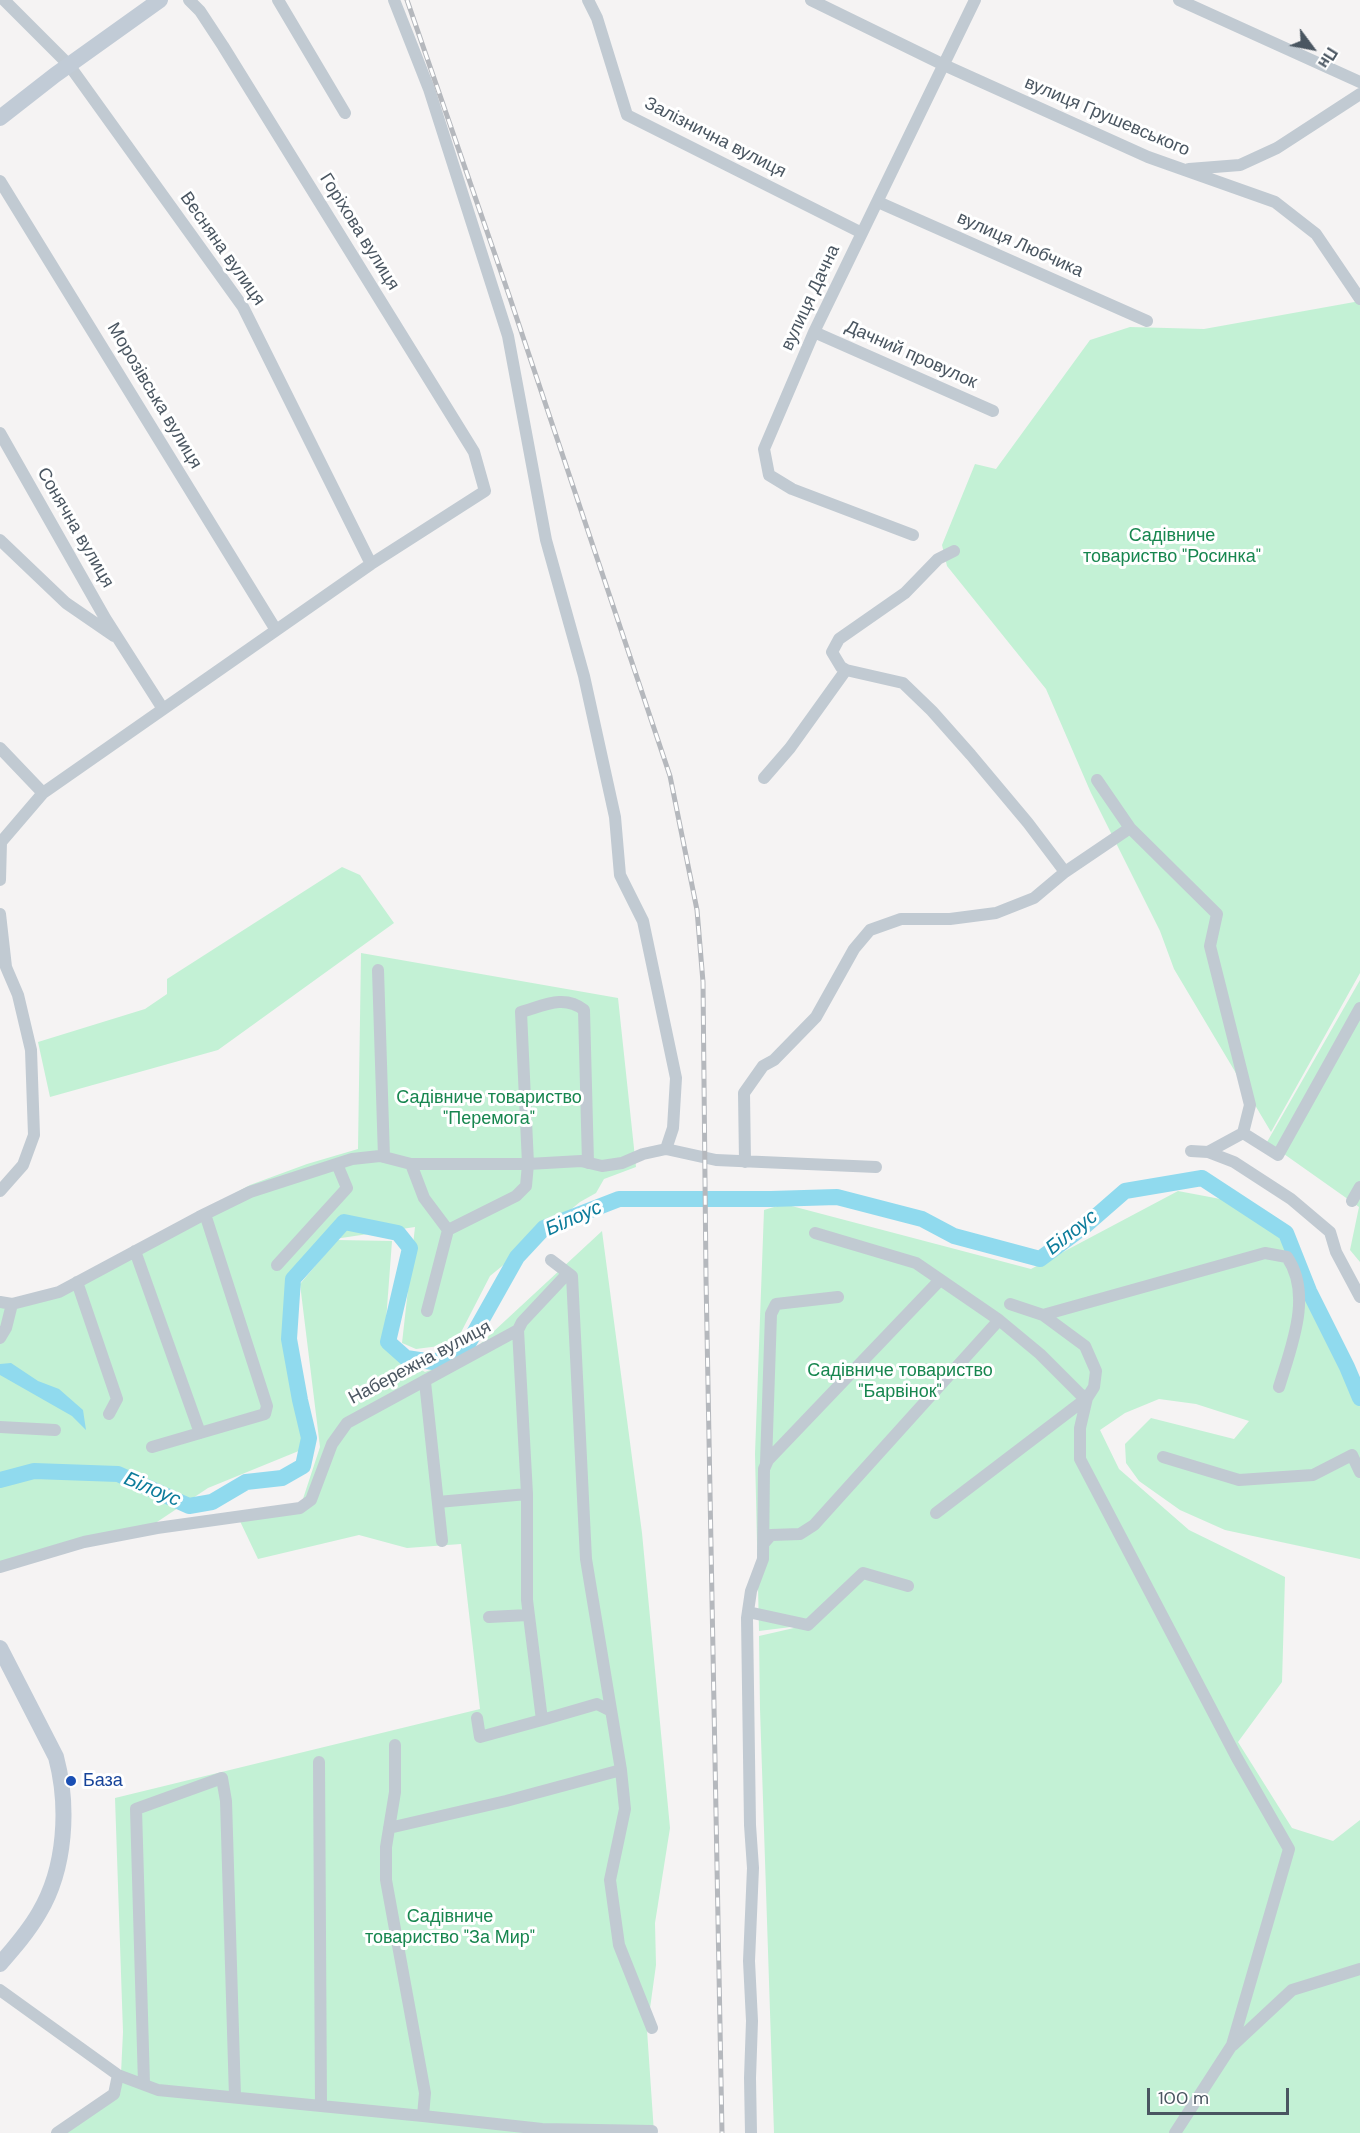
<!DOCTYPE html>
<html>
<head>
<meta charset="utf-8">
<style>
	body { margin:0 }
	#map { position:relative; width:1360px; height:2133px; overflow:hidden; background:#f5f3f3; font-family:"DM Sans",sans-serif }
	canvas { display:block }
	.north { position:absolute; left:1282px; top:18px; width:60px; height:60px; -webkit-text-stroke:4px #fff; paint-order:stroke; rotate:122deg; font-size:16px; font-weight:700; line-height:24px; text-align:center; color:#4a5661 }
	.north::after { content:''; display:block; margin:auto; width:21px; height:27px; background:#4a5661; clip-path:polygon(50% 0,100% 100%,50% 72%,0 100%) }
	.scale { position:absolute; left:1147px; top:2088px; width:142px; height:27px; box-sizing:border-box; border:3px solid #4a5661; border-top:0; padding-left:8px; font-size:18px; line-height:21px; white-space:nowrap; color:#4a5661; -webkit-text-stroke:4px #fff; paint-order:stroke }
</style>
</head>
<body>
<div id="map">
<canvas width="1360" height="2133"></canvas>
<div class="north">Пн</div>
<div class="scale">100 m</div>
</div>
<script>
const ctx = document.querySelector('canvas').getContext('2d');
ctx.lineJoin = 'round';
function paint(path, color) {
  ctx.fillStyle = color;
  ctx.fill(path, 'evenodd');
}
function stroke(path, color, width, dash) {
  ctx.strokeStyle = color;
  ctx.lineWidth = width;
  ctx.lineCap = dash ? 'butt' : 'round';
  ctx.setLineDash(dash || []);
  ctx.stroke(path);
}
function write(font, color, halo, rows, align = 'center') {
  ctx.font = font + ' "DM Sans",sans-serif';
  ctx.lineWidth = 6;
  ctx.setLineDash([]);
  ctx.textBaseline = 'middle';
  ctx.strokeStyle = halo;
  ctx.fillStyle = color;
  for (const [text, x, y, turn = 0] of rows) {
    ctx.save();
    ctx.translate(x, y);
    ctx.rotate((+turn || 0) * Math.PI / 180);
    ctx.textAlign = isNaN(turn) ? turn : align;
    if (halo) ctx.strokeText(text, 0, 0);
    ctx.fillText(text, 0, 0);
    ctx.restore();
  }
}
paint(new Path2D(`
	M1360 301V973L1271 1132 1174 969 1160 931 1091 793 1046 689 947 566 942 545 975 464 996 469 1090 340 1130 327 1204 329Z
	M342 867 360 875 394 923 218 1050 50 1097 38 1042 145 1009 167 994V979Z
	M361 953 618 998 636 1167 604 1179 596 1193 580 1202 490 1276 455 1344 416 1349 402 1343 415 1227 321 1241 296 1270 285 1297 295 1384 306 1448 208 1488 154 1524 0 1565V1303L36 1302 250 1185 307 1164 358 1149Z
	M1360 980V1262L1350 1250 1359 1207 1267 1142Z
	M1178 1191 1247 1204 1284 1236 1287 1257 1299 1287 1360 1383V1559L1225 1530 1180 1510 1139 1481 1126 1463 1125 1444 1151 1418 1234 1439 1249 1421 1196 1404 1159 1399 1125 1413 1100 1430 1119 1469 1189 1530 1285 1577 1282 1682 1238 1742 1292 1828 1333 1841 1360 1820V2133H774L760 1709 759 1636 807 1625 759 1631 755 1454 764 1210 784 1204 1031 1269Z
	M602 1231 642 1533 670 1828 655 1923 656 1965 647 2030 654 2133H60L120 2094 123 2032 115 1798 480 1709 461 1544 407 1548 359 1535 258 1559 238 1517 300 1508 320 1447 300 1284 337 1240 392 1241 384 1348 425 1372 466 1357Z`), '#c3f1d5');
paint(new Path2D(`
	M11 1363 38 1381 59 1389 83 1410 86 1430 72 1416 0 1375V1364Z`), '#90daee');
stroke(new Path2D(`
	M0 1480 34 1471 118 1474 189 1506 212 1502 246 1482 282 1478 303 1466 309 1438 300 1400 289 1339 293 1279 344 1222 398 1233 410 1248 388 1342 406 1358 433 1362 463 1353 517 1257 544 1228 619 1199H771L837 1197 922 1219 954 1236 1040 1259 1086 1225 1125 1191 1202 1178 1286 1233 1309 1291 1347 1367 1360 1398`), '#90daee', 16);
stroke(new Path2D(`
	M4 0 69 65 243 307 371 564
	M278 0 345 113
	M394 0 429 89 508 336 546 540 584 676 615 817 620 875 643 921 676 1078 673 1128 666 1149
	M588 0 597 18 627 115 862 233
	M811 0 944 65 1148 157 1275 202 1316 234 1360 299
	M1179 0 1360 82
	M1189 169 1240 165 1277 148 1360 94
	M0 181 276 630
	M878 202 1147 321
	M814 332 993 411
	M0 433 105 618 163 709
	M913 535 792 489 769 475 764 449 814 332 975 0
	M0 540 66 603 114 636
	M954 551 938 559 905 593 839 639 832 652 841 667 846 670 903 683 932 711 971 755 1028 823 1065 872
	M0 748 43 793
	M764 778 790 748 846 670
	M1097 780 1130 828 1217 914 1210 946 1250 1105 1243 1133
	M0 880 1 842 43 793 371 564 485 491 474 452 223 46 200 11 189 0
	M0 914 6 967 18 995 31 1050 34 1135 23 1165 0 1191
	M378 970 384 1157
	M1191 1151 1208 1152 1234 1162 1291 1199 1330 1232 1336 1252 1360 1297
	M1208 1152 1243 1133 1278 1155 1360 1008
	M745 1162 744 1093 763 1066 774 1060 816 1017 854 949 870 930 901 919H950L996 913 1034 898 1065 872 1130 828
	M411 1164 424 1198 448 1230
	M1352 1201 1360 1187
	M815 1233 916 1263 999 1320 1040 1354 1080 1394 1087 1398
	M135 1251 200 1433
	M551 1260 572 1276 586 1559 621 1770 625 1809 610 1880 619 1945 652 2028
	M277 1265 347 1188 337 1164
	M568 1273 522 1322 518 1330 527 1494V1600L542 1720 597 1704 611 1711
	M77 1282 117 1399 109 1414
	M0 1302 12 1304 59 1292 199 1217 250 1192 352 1159 380 1156 411 1164H528L581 1161 602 1166 622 1163 643 1154 666 1149 716 1160 876 1167
	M1010 1304 1043 1315 1085 1346 1096 1371 1094 1387 1087 1398 1080 1428V1459L1237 1758 1289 1849 1232 2045 1175 2133
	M427 1311 448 1230 516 1196 526 1186 528 1164 521 1012C543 1006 564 994 584 1010L588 1163
	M1043 1315 1265 1253 1287 1257C1313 1295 1291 1347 1279 1387
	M0 1338 6 1328 12 1304
	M425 1382 442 1541
	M0 1427 55 1430
	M152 1447 265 1414 267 1406 205 1214
	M1163 1457 1239 1480 1313 1475 1352 1455 1360 1472
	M766 1463 771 1314 776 1304 838 1297
	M438 1502 527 1494
	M936 1513 1087 1398
	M764 1543 771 1535 800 1534 814 1525 999 1320
	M0 1567 84 1542 157 1528 300 1508 311 1500 332 1444 347 1423 518 1330
	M748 1612 808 1625 863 1573 908 1586
	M489 1617 528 1615
	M477 1718 480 1737 542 1720
	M319 1762 321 2106
	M389 1828 506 1801 621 1770
	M0 1990 118 2075 114 2094 57 2133
	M1233 2045 1292 1990 1360 1969
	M118 2075 158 2090 423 2116 425 2093 386 1880V1847L395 1792V1745
	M144 2084 136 1809 222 1778 226 1801 235 2097
	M423 2116 542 2129 652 2131
	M751 2133 750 2078 752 2021 749 1961 753 1868 750 1825 747 1618 751 1591 763 1559 764 1469 768 1460 940 1280`), '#c1cad2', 12);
stroke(new Path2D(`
	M0 118 55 75 160 0
	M0 1648 56 1757C69 1806 66 1868 39 1913 28 1932 14 1948 0 1964`), '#c1cbd6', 16);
const rail = new Path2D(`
	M407 0 510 298 670 776 697 910 703 982 706 1278 722 2133`);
stroke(rail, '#b5b8bd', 5);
stroke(rail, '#fff', 3, [9]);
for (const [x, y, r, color] of [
	[71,1781,6,"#1a4fb4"]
]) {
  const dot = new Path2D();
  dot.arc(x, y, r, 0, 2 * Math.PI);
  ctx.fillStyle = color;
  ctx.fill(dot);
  stroke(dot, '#fff', 2);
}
write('18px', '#4a5661', '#fff', [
	["вулиця Грушевського",1107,117,23],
	["Залізнична вулиця",715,138,27],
	["Горіхова вулиця",359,232,58],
	["вулиця Любчика",1020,245,24],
	["Весняна вулиця",222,249,55],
	["вулиця Дачна",811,298,-65],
	["Дачний провулок",911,355,24],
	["Морозівська вулиця",154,396,59],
	["Сонячна вулиця",75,528,60],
	["Набережна вулиця",420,1363,-28]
]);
write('18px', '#17864f', '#fff', [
	["Садівниче",1172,536],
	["товариство \"Росинка\"",1172,557],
	["Садівниче товариство",489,1098],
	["\"Перемога\"",489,1119],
	["Садівниче товариство",900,1371],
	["\"Барвінок\"",900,1392],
	["Садівниче",450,1917],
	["товариство \"За Мир\"",450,1938]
]);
write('18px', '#164399', '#fff', [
	["База",83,1781]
], 'left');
write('italic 20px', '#0c7c9b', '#fff', [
	["Білоус",574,1219,-24],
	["Білоус",1072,1233,-38],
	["Білоус",152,1490,23]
]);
</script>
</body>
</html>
